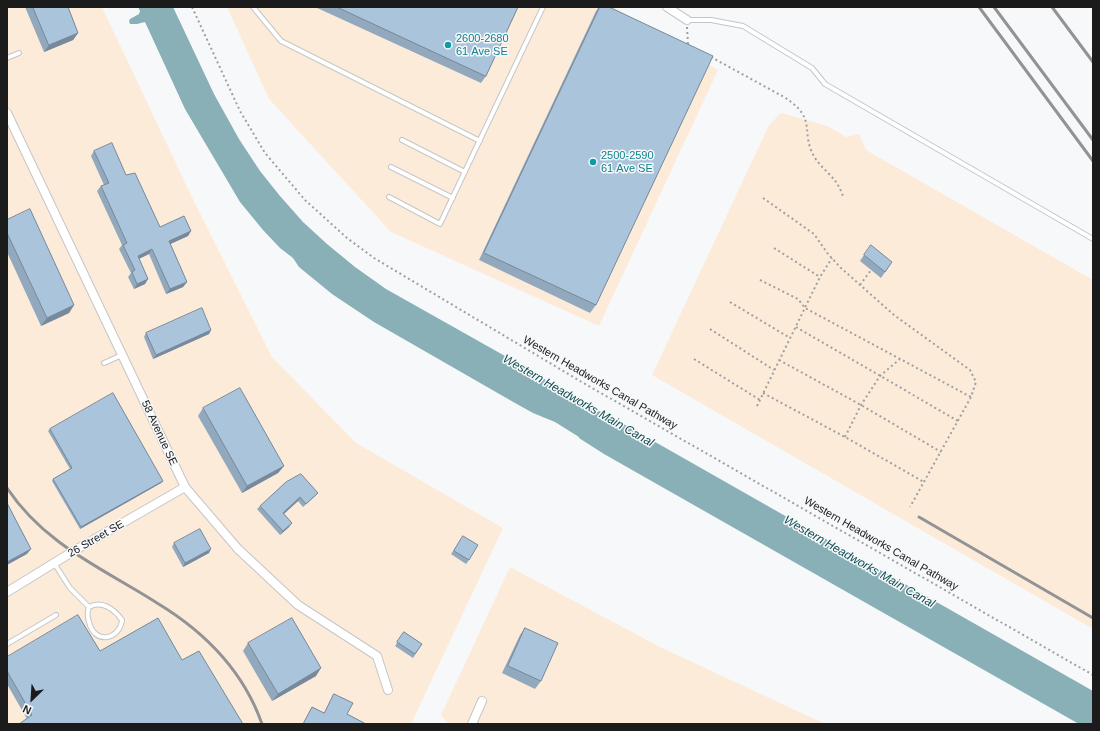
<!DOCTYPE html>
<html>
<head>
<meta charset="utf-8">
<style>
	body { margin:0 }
	#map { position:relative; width:1100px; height:731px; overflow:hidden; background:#f7f8fa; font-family:Arial,sans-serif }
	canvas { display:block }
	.frame { position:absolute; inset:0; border:8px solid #1b1b1c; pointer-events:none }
	.north { position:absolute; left:12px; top:679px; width:40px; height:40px; -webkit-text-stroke:3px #f7f8fa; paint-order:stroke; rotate:205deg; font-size:11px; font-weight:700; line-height:16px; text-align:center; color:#1b1b1c }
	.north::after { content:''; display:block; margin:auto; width:14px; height:18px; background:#1b1b1c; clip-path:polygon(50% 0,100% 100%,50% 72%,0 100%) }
</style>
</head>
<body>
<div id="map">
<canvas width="1100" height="731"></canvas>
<div class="frame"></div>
<div class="north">N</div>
</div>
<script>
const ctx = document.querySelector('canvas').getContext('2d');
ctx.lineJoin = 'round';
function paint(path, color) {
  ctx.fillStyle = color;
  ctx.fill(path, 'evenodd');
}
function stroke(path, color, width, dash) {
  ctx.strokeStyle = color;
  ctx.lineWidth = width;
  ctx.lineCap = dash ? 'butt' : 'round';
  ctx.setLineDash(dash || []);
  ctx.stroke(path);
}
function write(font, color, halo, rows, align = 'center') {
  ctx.font = font + ' Arial,sans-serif';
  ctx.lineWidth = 3;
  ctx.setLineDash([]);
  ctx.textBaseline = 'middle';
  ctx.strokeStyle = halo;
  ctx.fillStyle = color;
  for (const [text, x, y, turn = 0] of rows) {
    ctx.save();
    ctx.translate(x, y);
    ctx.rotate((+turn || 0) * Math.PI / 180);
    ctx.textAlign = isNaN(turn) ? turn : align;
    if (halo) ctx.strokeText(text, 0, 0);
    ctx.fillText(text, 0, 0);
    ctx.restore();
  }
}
paint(new Path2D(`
	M7 7H102L189 191 272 357 356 443 503 528 411 724H7Z
	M227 7H614L718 70 599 326 391 232 269 99Z
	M781 113 828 126 846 137 859 134 866 150 1093 280V629L652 375 769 125Z
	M510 567 660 647 825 724H448L441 715Z`), '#fdebda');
paint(new Path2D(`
	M138 7H173L214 94 239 139 260 171 280 196 303 222 327 244 355 267 386 289 537 374 577 401 606 414 1093 691V724H1079L604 454 579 438V437L555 422 533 413 515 403 374 322 332 294 299 267 293 258 280 248 263 230 240 202 185 109 145 22 137 24H130L129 21 130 19 139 14 140 11Z`), '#88b0b6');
const service = new Path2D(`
	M253 7 281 41 480 141
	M687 20H711L743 26 812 68 825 84 1093 239
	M7 58 19 53
	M402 140 465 172
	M391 167 453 198
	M389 197 440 224 543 7
	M104 363 122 355
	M54 563 70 588 89 607C102 600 114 609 122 620 120 639 95 646 89 622 87 616 87 613 89 607
	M7 644 56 615`);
const minor = new Path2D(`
	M667 7 687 20
	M7 113 185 487 238 549 298 605 377 656 388 690
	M7 592 72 552 185 487
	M472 724 482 701`);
stroke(service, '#c5c6c8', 6);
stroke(minor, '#c5c6c8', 10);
stroke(new Path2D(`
	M192 7 240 111 265 153 305 200 347 238 374 258 580 381 1093 675
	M687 27 688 45 690 46
	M711 57 784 97C819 119 799 132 815 158 821 167 830 174 836 182 839 186 841 191 843 196
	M763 198 814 234 828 254 841 268 894 315 970 370 976 382 971 397 910 507
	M774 248 820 277
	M760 280 798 299 805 308 971 397
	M860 285 871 270
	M730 302 790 338
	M796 327 958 421
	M710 329 774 370
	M694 359 760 400
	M779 360 861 405 941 452
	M763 393 845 437 924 482
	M757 406 820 277 832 258
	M845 437 861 405 880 376 900 359`), '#9e9fa1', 2, [2, 3]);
stroke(service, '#fff', 4);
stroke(minor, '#fff', 8);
stroke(new Path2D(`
	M979 7 1093 161
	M994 7 1093 140
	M1052 7 1093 62
	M7 488C45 545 102 568 157 603 205 632 243 670 262 724
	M919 517 1093 618`), '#929394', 3);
paint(new Path2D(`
	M25 7H68L78 33 73 40 44 52Z
	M315 7H518L486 76 481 83Z
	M599 7H609L596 305 590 313 479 260 596 11Z
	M94 151 126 175 160 227 191 231 188 236 170 244 187 282 183 287 166 294 149 254 139 259 148 279 145 284 134 289 128 277 131 273 119 249 122 245 97 191 101 186 104 185 91 156Z
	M7 220 74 305 69 313 41 326 7 252Z
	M864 255 888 268 881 278 860 261Z
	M211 330 209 334 153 359 144 337 146 333Z
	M203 408 284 466 278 473 242 493 198 416Z
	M50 429 163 481 161 483 80 529 52 481 53 479 70 469 48 431Z
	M318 493 315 496 303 507 298 501 284 514 292 523 289 527 280 535 257 509 260 506Z
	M461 540 469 560 466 564 451 554Z
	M174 543 209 553 183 567 172 547Z
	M525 628 541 681 535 689 502 673 520 635Z
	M404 632 422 644 413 658 395 646Z
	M248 643 316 676 272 701 243 651Z
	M100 651 182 660 243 724 27 719 7 684V657Z
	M334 694 347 714 366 724H303L312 707 324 713Z`), '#92a9bd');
paint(new Path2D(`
	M78 33 73 40 44 52 49 45Z
	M191 231 188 236 166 246 169 241Z
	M152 249 149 254 134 261 138 256Z
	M148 279 145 284 134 289 137 284Z
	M187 282 183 287 166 294 170 289Z
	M74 305 69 313 41 326 47 318Z
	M211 330 209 334 153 359 156 355Z
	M284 466 278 473 242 493 247 486Z
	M163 481 161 483 80 529 81 527Z
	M300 497 298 501 280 517 283 513Z
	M292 523 289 527 280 535 283 531Z
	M31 549 27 554 7 565V562Z
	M211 549 209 553 183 567 185 563Z
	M321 668 316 676 272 701 278 694Z`), '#77899a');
const building = new Path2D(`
	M33 7H68L78 33 49 45Z
	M337 7H518L486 76Z
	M600 7H609L713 56 596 305 484 253Z
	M112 143 126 175 135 173 160 227 184 216 191 231 169 241 187 282 170 289 152 249 138 256 148 279 137 284 132 272 135 270 123 245 127 243 101 186 109 183 94 151Z
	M30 209 74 305 47 318 7 233V220Z
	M871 245 892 262 885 272 864 255Z
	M202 308 211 330 156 355 146 333Z
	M240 388 284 466 247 486 203 408Z
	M113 393 163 481 81 527 53 479 72 468 50 429Z
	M301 474 318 493 306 504 300 497 283 513 292 523 283 531 260 506 286 482Z
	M7 503 31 549 7 562Z
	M200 529 211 549 185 563 174 543Z
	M463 536 478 545 469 560 454 551Z
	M78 615 100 651 158 618 182 660 199 651 243 724H19L32 715 7 671V657Z
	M292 618 321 668 278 694 248 643Z
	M525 628 558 643 541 681 508 666Z
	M404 632 422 644 415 654 397 642Z
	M334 694 353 703 347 714 366 724H303L312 707 324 713Z`);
paint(building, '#aac4dc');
stroke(building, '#77899a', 1);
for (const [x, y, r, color] of [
	[448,45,4,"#0f9aa8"],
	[593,162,4,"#0f9aa8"]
]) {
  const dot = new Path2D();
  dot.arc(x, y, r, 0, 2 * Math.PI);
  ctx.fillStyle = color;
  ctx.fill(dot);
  stroke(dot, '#f7f8fa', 1.5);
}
write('11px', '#0d838f', '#f7f8fa', [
	["2600-2680",456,39],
	["61 Ave SE",456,52],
	["2500-2590",601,156],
	["61 Ave SE",601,169]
], 'left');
write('11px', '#1b1b1c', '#f7f8fa', [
	["Western Headworks Canal Pathway",600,383,30],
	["58 Avenue SE",159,433,65],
	["26 Street SE",96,539,-30],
	["Western Headworks Canal Pathway",881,544,30]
]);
write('italic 12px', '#104d53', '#f7f8fa', [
	["Western Headworks Main Canal",578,401,30],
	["Western Headworks Main Canal",859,562,30]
]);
</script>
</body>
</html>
